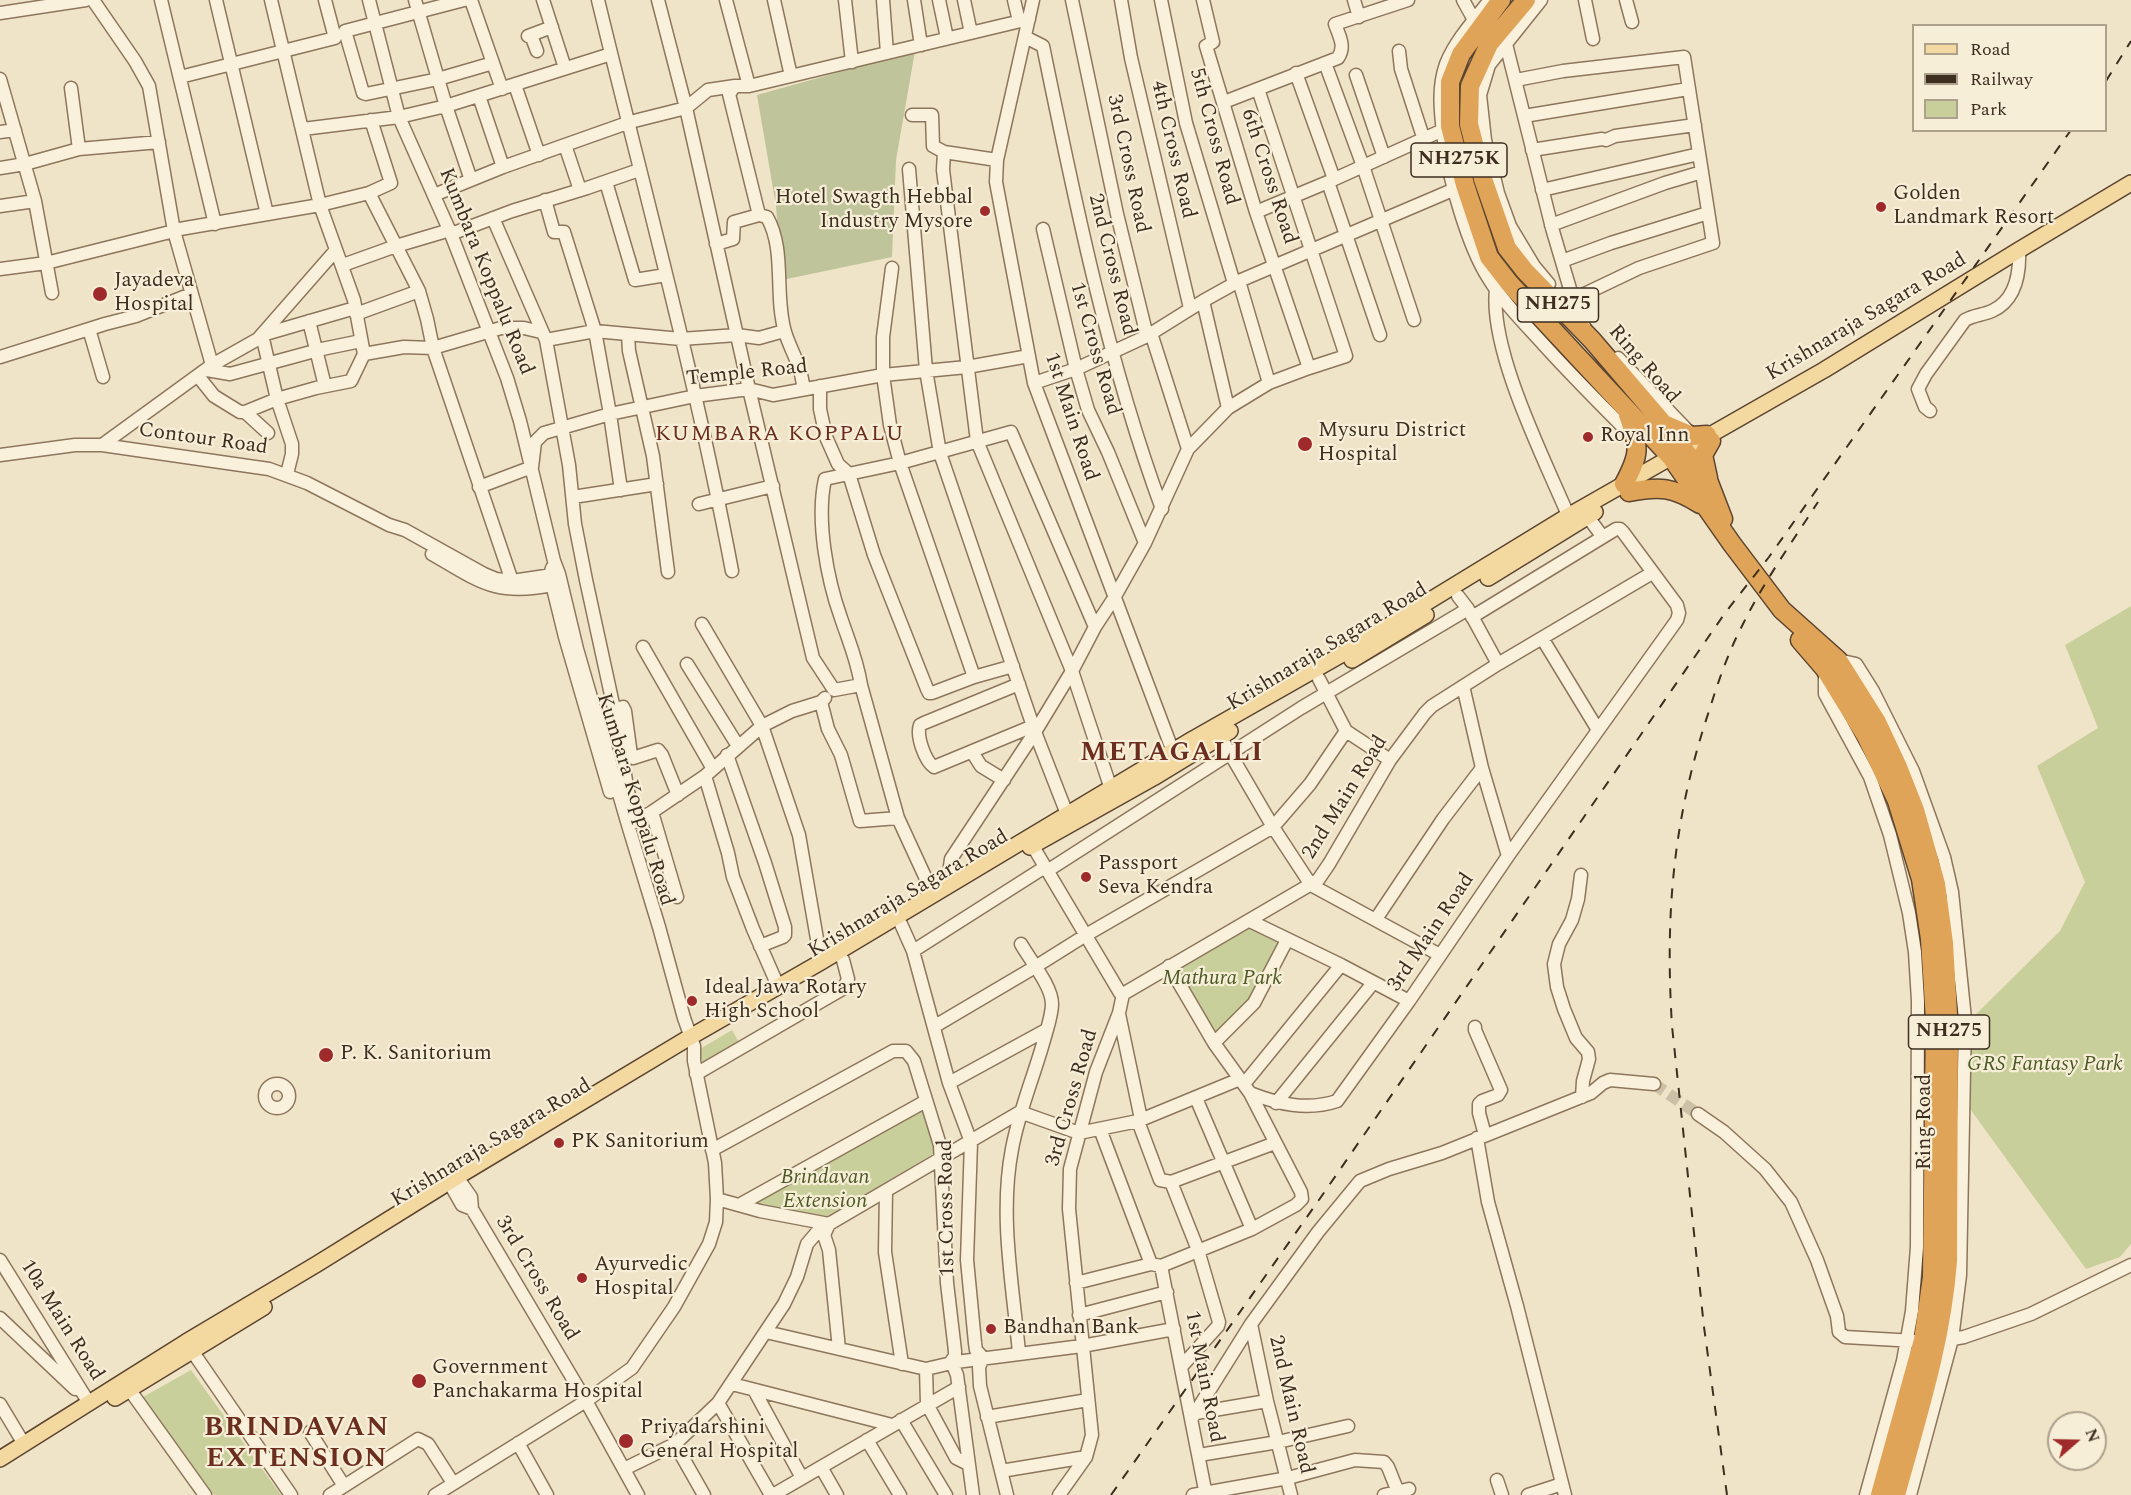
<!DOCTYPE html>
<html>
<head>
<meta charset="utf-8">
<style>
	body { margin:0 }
	#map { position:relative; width:2131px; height:1495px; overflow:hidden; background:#f0e4c8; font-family:Spectral,serif }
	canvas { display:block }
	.legend { position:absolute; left:1912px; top:24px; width:195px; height:108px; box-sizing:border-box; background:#f7eed8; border:2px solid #ada18e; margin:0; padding:8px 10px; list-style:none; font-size:18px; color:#3d2e20 }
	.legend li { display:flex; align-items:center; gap:12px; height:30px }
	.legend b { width:30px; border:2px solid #ada18e }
	.north { position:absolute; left:2047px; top:1411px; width:60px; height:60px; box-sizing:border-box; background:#f7eed8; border:2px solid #ada18e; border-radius:50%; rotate:70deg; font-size:16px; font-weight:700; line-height:24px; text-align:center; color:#3d2e20 }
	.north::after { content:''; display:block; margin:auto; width:21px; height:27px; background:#9e2a2b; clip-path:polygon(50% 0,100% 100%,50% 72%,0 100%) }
</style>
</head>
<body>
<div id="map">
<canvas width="2131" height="1495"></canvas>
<ul class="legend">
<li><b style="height:8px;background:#f3d9a0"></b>Road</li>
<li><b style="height:8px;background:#3d2e20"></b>Railway</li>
<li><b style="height:16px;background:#c9cf9b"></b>Park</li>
</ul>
<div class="north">N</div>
</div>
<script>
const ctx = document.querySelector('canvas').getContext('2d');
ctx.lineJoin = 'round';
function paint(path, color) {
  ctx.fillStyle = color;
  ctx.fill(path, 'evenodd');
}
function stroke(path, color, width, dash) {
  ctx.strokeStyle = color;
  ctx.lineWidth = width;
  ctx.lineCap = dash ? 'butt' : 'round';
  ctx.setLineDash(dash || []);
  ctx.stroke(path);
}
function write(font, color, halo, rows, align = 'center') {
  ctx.font = font + ' Spectral,serif';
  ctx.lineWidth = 4.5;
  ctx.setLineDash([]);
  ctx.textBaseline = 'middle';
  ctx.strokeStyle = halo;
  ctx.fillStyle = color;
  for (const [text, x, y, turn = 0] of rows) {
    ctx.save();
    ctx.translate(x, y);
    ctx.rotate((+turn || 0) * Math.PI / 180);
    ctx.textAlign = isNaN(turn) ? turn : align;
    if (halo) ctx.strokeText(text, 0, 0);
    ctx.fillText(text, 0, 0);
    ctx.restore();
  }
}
paint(new Path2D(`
	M2131 606V1244L2120 1257 2086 1269 1952 1084V1038L2060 931 2085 882 2037 766 2098 728 2065 645Z
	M1250 921 1287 940 1254 1003 1214 1043 1169 966Z
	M732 1030 741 1046 705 1068 698 1050Z
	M925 1104 939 1150 826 1219 750 1205Z
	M191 1370 281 1495H214L143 1397Z`), '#c9cf9b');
paint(new Path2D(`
	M915 51 896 160 892 257 782 280 776 206 757 95Z`), '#bfc49a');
stroke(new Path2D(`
	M1654 1084 1698 1114`), '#ccc0a6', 12, [12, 6]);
const minor = new Path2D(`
	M93 0 135 61 149 86 174 231 212 365 102 445
	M161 0 215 224
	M216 0 267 214
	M369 0 399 117 451 234 507 378 520 421 554 561 559 574 577 649 628 825 659 927 684 1018 694 1046V1061L715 1163 717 1199 716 1222 709 1244 674 1307 632 1368 586 1401 435 1495
	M415 0 446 106 471 180
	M464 0 345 31 363 93 366 94 438 79 493 63
	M471 0 502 89
	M543 0 565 68
	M598 0C644 190 696 379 732 571
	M658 0 686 108 749 389 813 658 834 690 861 685 898 818 933 894
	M726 0 749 86
	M774 0 791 76
	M845 0 852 62
	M883 0 887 53
	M914 0 921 45
	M939 0 947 38
	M964 0 971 33
	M1014 0 1019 21
	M1033 0 997 160 996 182 1034 383 1175 757
	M1072 0 1117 214 1147 336
	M1121 0 1131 58 1190 308
	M1161 0 1186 123 1234 283
	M1203 0 1213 42 1206 46 1256 212 1309 368
	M1354 0 1359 17
	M1463 0 1474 20 1479 23
	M1490 0C1475 19 1455 41 1446 64 1437 89 1441 115 1444 141 1449 179 1468 247 1489 279 1504 303 1525 324 1544 345 1573 377 1603 407 1633 437
	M1541 0 1489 65 1480 95 1485 140 1498 193 1510 226 1534 266 1549 284
	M1585 0 1593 39
	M1626 0 1632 22
	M0 13 86 0
	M531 35 537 51
	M528 36 552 27
	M1504 36 1552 228 1578 316 1584 326
	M1025 37 1043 46C1075 202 1107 359 1162 509
	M1399 51 1401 69 1424 140
	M1325 63 1363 166 1414 320
	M1296 73 1334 179
	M1356 75 1384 157
	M180 77 335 38 325 0
	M0 79 35 201 52 293
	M1516 80 1563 71 1684 57 1713 243 1639 268 1574 299
	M515 85 539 155
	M71 88 79 149
	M479 96 503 167
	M1224 102 1338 58C1346 46 1339 36 1335 24L1408 0
	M912 115H932L933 146 944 152
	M1524 116 1688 89
	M303 129 399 117 446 106 611 54
	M0 132 15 130
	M565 145 580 190
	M1532 150 1602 139 1606 140 1615 136 1695 125
	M997 160 944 152 943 170 977 441 1072 671 1111 789
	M0 168 25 164 79 149 159 142
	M909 169 926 370 940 453 1035 732 1067 814
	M606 182 635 280 666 275
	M1328 182 1380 335
	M1542 190 1699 154
	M369 193 419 291 427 319 433 348 512 581
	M434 195 503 167 630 122 686 108 708 90 735 86H749L1029 19
	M545 200 554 232H564L595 331 610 414 621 490
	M0 206 35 201
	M1256 212 1328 182 1443 130
	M759 215 767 217C786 250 774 295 785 332 788 342 793 352 797 362 801 370 802 380 804 389
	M493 218 546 340 569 465 575 524 586 580 616 718 627 787 635 821
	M1551 225 1665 183 1702 172
	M1043 229 1076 369 1088 410 1108 452 1145 543
	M174 230 320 205 369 193 391 183 371 120
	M451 234 512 211 587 188 639 170
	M716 244 733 239 734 222 759 215 729 94 735 86
	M1562 261 1611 243 1708 213
	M343 265 396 246 450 230
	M892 268 883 337V375L890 425 900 463 974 677 1013 666
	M0 269 46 263 174 231
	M1239 281 1269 383
	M1496 289C1489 352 1546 462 1571 522
	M1203 301 1228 408
	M356 314 419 291
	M309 321 325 386
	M89 329 103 377
	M1151 333 1188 449
	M628 335 629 351 653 456 668 572
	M546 340 595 331 681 339 737 335 759 338 784 331
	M364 354 404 347 433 348 501 328H524L541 332
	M0 357 105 324 136 316 191 294
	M1618 358 1687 430
	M212 365 258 339 336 250
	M207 370 230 374 322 349 361 341
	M198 376 214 396 240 412H245L277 399 316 388 351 381 364 354 354 300 320 205 271 0
	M1034 383 1076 369 1147 336 1203 301 1239 281 1455 189
	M820 386V409L826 437 838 464 849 474 874 555 927 689 929 693H932L974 677
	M1930 411 1925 407 1918 389 1926 374 1965 320C1974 315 1983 315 1992 311 2016 300 2020 273 2019 250
	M245 412 268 433
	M0 455 75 445H102L269 469 307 483 389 525 405 530 484 574 496 579 512 581 559 574
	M287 474 292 454V444L277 399 262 335 355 308
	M479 487 532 467 535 442 544 433 610 414 695 396 749 389 773 395 883 375 967 367 1029 356
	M573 497 657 484
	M699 504 773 486
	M1588 517 1602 536
	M432 554C483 584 498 597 558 584
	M552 568 550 576 565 637 610 792
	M1458 596 1468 609 1498 664
	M702 624 762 726 799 835 821 962
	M1542 638 1598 730
	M643 647 713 769
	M1838 660 1856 664 1873 691 1913 771 1944 857 1952 892 1965 1019 1960 1275 1952 1339 1910 1495
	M687 664 738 746
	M1825 671V694L1870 777 1890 835 1909 913 1915 952 1918 1001 1917 1247 1912 1311 1903 1361 1866 1495
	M1319 679 1346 731 1390 760
	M1019 684 924 723 920 725C916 736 925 761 934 767L1033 726
	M861 685C857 659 849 642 841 618 827 579 816 520 825 479L900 463 1011 432 1095 627
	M1463 686 1482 768 1508 856
	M825 698 821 702 828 729 841 755 860 821 898 818
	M614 709 623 707 625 711 631 755 633 758 658 750 662 755 678 795
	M1217 731 1273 827 1311 885 1440 955
	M972 752 981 766 1004 780
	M727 755 765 863 785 927V935L783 937 760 946
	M705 776 728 853 733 877 753 929 778 986
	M652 812 677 897
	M629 825 652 812 705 776 762 726 792 711 821 702
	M1028 838 1120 993 1123 994 1119 1013 1096 1072 1070 1169 1069 1209 1092 1435 1086 1457 1059 1495
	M1047 871 1301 708 1468 609
	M1581 875 1578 899 1572 920 1559 944 1554 964 1557 987 1564 1009 1576 1038 1588 1052 1589 1059 1583 1081 1582 1097
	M955 881 950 866 951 859 1035 732 1072 671 1095 627 1114 598 1145 543 1188 449 1228 408 1269 383 1309 368 1346 356 1258 89
	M1376 919 1443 819 1482 768
	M1250 921 1341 965 1409 1001
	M901 924 913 951 949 1083 971 1142 967 1260 975 1343 976 1350 983 1358 979 1367 980 1386 1007 1495
	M913 951 1045 867
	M1123 994 1318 880 1329 864 1390 760 1425 713 1432 706 1498 664 1652 573
	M1119 1014 1141 1119
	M935 1026 1035 967 1086 935 1273 827 1310 784 1346 731
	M1475 1027V1030L1501 1090 1498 1095 1482 1101 1479 1104V1113L1485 1135
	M1214 1043 1254 1003 1287 940
	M696 1074 844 988 848 979 843 960
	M949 1083 1046 1030
	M1244 1084 1341 965
	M265 1096a12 12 0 1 1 24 0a12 12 0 1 1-24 0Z
	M1250 1093C1278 1104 1307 1111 1337 1101L1409 1001 1508 856 1677 620 1679 613 1677 605 1623 532 1620 529H1616L1472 617
	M1196 1098 1252 1229
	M1276 1103 1373 983
	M1698 1114 1724 1132 1765 1169 1791 1202 1817 1260 1837 1316 1839 1332 1845 1337 1915 1341
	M1138 1121 1160 1180 1171 1182 1275 1143
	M1100 1129 1151 1264
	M1477 1138 1488 1202 1517 1306 1565 1495
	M712 1150 893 1051H906L914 1061 940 1145 947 1283 955 1351V1356L950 1363 953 1365 957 1375 973 1495
	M457 1177 471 1197 472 1209 586 1401 638 1495
	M449 1182 462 1205 472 1209
	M1171 1182 1198 1250 1219 1322 1218 1326 1181 1367
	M886 1191 885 1252 902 1364
	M717 1199 760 1211 829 1224 1020 1112 1079 1133 1138 1121 1240 1079
	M739 1205 926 1101
	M829 1224 824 1235 829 1250 839 1349
	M0 1260 89 1403
	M1161 1266 1206 1495
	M1076 1283 1151 1264 1161 1266 1252 1229 1296 1205 1302 1199 1301 1192 1250 1093 1214 1043 1169 966
	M1079 1315 1167 1292
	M0 1318 75 1389
	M1251 1324 1267 1401 1291 1495
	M766 1332 926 1369 956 1362 1082 1346 1174 1329
	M1947 1340 1964 1337 2031 1314 2131 1265
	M188 1345 291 1495
	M1019 1353C1013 1286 999 1216 1012 1149 1019 1111 1034 1076 1044 1040 1047 1029 1052 1015 1052 1004 1052 986 1030 960 1021 944
	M926 1369 927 1404 956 1458 968 1464
	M124 1382 205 1495
	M732 1384 892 1425
	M754 1390 802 1478
	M718 1403 771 1495
	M0 1404 24 1444
	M1196 1413 1267 1401
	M987 1417 1088 1400
	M1192 1418 1251 1324 1318 1232 1360 1181 1389 1169 1442 1153 1591 1093 1603 1083 1610 1080 1654 1084
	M901 1420 946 1495
	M310 1432 344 1486
	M867 1440 900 1495
	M518 1443 547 1495
	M675 1444 704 1495
	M1199 1455 1278 1442 1348 1426
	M821 1467 837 1495
	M624 1469 675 1444 718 1403 784 1304 797 1277 807 1244 818 1231 829 1224
	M1001 1471 1086 1457
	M1497 1480 1502 1495
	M330 1495 418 1439 428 1444 453 1483
	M773 1495 959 1387
	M1193 1495 1288 1478 1355 1460 1384 1462 1388 1467 1398 1492
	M1384 1495 1409 1489
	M1528 1495 1562 1484`);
const major = new Path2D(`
	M1488 578 1595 512
	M1352 660 1426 615
	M1030 847 1153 778 1230 731
	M115 1398 264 1307
	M0 1459 186 1342 317 1264 457 1177 685 1040 821 962 1193 739 1339 656 1568 516 1824 370 2019 250 2131 183`);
const highway = new Path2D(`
	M1501 0 1461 54 1450 82V126L1465 185 1489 257 1510 284 1671 457 1732 544 1782 610 1838 660 1877 722 1898 767 1915 810 1936 884 1944 943 1949 1032 1948 1261C1942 1342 1917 1418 1896 1495
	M1526 0 1489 44 1470 86 1469 124 1483 179 1507 248 1525 271 1592 340 1663 423 1708 480 1723 519
	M1664 424 1692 436 1707 435
	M1708 478 1703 455 1711 441
	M1624 484C1640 454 1640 448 1628 415
	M1629 492C1660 486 1673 487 1700 504
	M1800 640 1825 669 1866 736 1897 801 1921 879 1930 939 1935 1021 1932 1277 1923 1340 1880 1495`);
stroke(minor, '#8d765c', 15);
stroke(major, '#5b4430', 18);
stroke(highway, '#5b4430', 21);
stroke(minor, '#faf1dc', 12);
stroke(major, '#f3d9a0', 15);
stroke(highway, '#e0a458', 18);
stroke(new Path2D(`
	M2106 81 2131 41
	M1111 1495 1321 1197 1725 613 1769 557 2071 130
	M1727 1495 1704 1327 1672 1026C1665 913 1673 819 1709 711 1718 682 1728 653 1742 626 1763 583 1792 542 1818 502`), '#3d2e20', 2, [10, 10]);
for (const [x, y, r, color] of [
	[1881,207,6,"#9e2a2b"],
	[985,211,6,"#9e2a2b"],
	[100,294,8,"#9e2a2b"],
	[1588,437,6,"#9e2a2b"],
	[1305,444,8,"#9e2a2b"],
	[1086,877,6,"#9e2a2b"],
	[692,1001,6,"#9e2a2b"],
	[326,1055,8,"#9e2a2b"],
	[559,1143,6,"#9e2a2b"],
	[582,1278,6,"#9e2a2b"],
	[991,1329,6,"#9e2a2b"],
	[419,1381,8,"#9e2a2b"],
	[626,1441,8,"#9e2a2b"]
]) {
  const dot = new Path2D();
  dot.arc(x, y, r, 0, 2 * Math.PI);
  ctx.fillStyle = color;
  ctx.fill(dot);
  stroke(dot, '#f7eed8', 2);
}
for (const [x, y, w] of [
	[1459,160,96],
	[1558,305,81],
	[1949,1032,81]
]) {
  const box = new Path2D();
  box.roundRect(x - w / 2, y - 17, w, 34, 4.5);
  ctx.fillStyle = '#f7eed8';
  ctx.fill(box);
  stroke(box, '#3d2e20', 1.5);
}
write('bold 20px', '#3d2e20', null, [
	["NH275K",1459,160],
	["NH275",1558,305],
	["NH275",1949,1032]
]);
write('21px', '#3d2e20', '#f7eed8', [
	["5th Cross Road",1213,137,75],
	["4th Cross Road",1172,150,77],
	["3rd Cross Road",1127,164,78],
	["6th Cross Road",1268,177,72],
	["2nd Cross Road",1111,265,76],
	["Kumbara Koppalu Road",485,272,68],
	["Krishnaraja Sagara Road",1867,318,-31],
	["1st Cross Road",1094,349,74],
	["Ring Road",1643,365,49],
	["Temple Road",747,374,-6],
	["1st Main Road",1070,417,72],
	["Contour Road",203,440,8],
	["Krishnaraja Sagara Road",1328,648,-31],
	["2nd Main Road",1346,798,-58],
	["Kumbara Koppalu Road",634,800,73],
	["Krishnaraja Sagara Road",909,895,-31],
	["3rd Main Road",1432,933,-56],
	["3rd Cross Road",1073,1098,-74],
	["Ring Road",1926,1122,-90],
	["Krishnaraja Sagara Road",492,1144,-31],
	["1st Cross Road",948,1208,-91],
	["3rd Cross Road",536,1279,59],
	["10a Main Road",61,1321,58],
	["1st Main Road",1203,1377,79],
	["2nd Main Road",1290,1405,77]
]);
write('21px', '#3d2e20', '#f7eed8', [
	["Golden",1893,195],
	["Landmark Resort",1893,219],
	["Hotel Swagth Hebbal",973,199,"right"],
	["Industry Mysore",973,223,"right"],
	["Jayadeva",114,282],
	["Hospital",114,306],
	["Mysuru District",1318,432],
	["Hospital",1318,456],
	["Royal Inn",1600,437],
	["Passport",1098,865],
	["Seva Kendra",1098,889],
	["Ideal Jawa Rotary",704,989],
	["High School",704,1013],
	["P. K. Sanitorium",340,1055],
	["PK Sanitorium",571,1143],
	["Ayurvedic",594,1266],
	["Hospital",594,1290],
	["Bandhan Bank",1003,1329],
	["Government",432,1369],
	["Panchakarma Hospital",432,1393],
	["Priyadarshini",640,1429],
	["General Hospital",640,1453]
], 'left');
write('italic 21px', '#4d5a26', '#f7eed8', [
	["Mathura Park",1222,980],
	["GRS Fantasy Park",2045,1066],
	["Brindavan",825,1179],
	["Extension",825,1203]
]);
ctx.letterSpacing = '1.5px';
write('22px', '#6b2e1e', '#f7eed8', [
	["KUMBARA KOPPALU",780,436]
]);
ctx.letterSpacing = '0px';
ctx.letterSpacing = '1.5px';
write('bold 27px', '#6b2e1e', '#f7eed8', [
	["METAGALLI",1172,755],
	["BRINDAVAN",297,1430],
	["EXTENSION",297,1461]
]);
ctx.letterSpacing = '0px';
</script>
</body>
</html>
